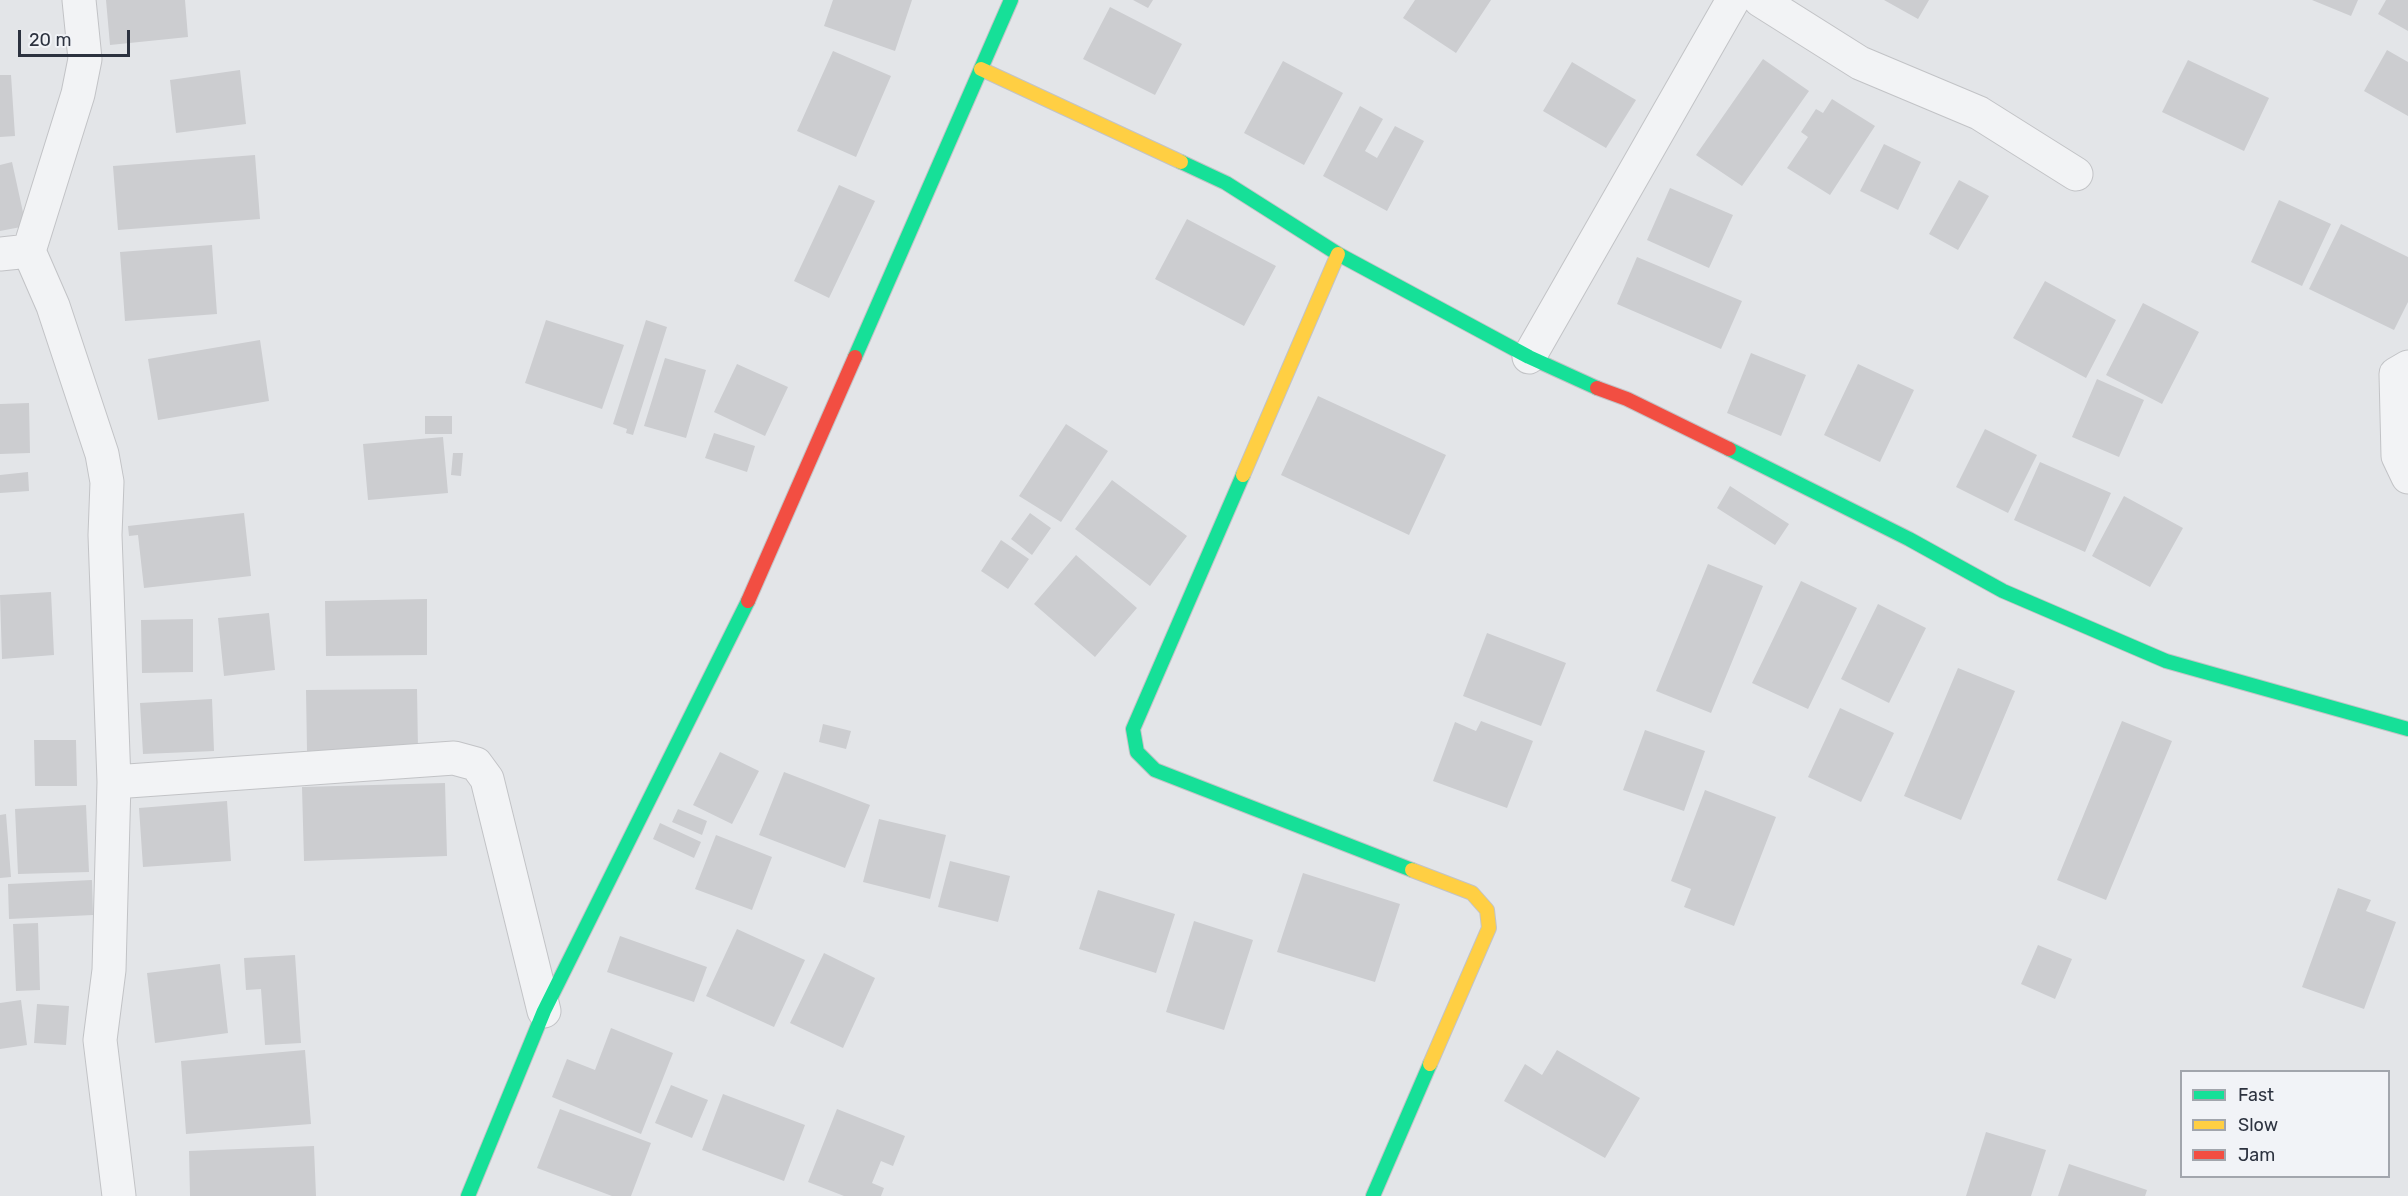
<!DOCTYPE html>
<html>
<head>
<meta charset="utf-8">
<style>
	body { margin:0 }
	#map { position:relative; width:2408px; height:1196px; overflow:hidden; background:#e3e5e8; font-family:Rubik,sans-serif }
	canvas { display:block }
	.legend { position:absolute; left:2180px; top:1070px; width:210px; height:108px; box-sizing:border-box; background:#f1f3f7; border:2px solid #a2a6ad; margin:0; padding:8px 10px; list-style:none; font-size:18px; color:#2c323f }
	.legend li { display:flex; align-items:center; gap:12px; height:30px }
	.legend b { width:30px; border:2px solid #a2a6ad }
	.scale { position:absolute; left:18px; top:30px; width:112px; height:27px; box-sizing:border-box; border:3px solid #2c323f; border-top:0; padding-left:8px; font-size:18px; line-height:21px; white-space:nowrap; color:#2c323f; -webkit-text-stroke:4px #f1f3f7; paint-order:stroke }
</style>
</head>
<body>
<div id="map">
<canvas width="2408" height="1196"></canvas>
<ul class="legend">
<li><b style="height:8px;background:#16e098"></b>Fast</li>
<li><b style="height:8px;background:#ffcf43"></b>Slow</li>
<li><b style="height:8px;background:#f24e42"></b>Jam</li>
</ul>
<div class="scale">20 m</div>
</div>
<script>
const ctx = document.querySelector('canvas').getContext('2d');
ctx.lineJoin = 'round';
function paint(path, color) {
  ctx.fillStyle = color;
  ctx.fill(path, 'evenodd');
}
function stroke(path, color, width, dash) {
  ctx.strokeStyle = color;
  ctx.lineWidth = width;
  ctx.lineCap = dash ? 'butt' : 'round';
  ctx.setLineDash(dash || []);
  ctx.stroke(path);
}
paint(new Path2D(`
	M106 0H185L188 37 110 45Z
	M833 0H912L895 51 824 26Z
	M1133 0H1153L1148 8Z
	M1415 0H1491L1456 53 1403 18Z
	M1884 0H1929L1918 19Z
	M2312 0H2358L2351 16Z
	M2386 0H2408V31L2378 14Z
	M1110 7 1182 44 1155 95 1083 59Z
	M2387 50 2408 62V116L2364 91Z
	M833 51 891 76 856 157 797 131Z
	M1763 59 1809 91 1742 186 1696 155Z
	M2188 60 2269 98 2244 151 2162 112Z
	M1283 61 1343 93 1304 165 1244 133Z
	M1572 62 1636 100 1606 148 1543 111Z
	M240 70 246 124 176 133 170 80Z
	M0 75H11L15 136 0 137Z
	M1832 99 1875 126 1830 195 1787 168 1808 137 1801 132 1816 109 1823 113Z
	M1360 106 1383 119 1365 151 1377 158 1395 126 1424 141 1387 211 1323 176Z
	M1884 144 1921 162 1898 210 1860 191Z
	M255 155 260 219 118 230 113 166Z
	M12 162 26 226 0 231V165Z
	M1959 180 1989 196 1958 250 1929 234Z
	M839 185 875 201 829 298 794 281Z
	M1670 188 1733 215 1709 268 1647 240Z
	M2279 200 2331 224 2302 286 2251 262Z
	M1187 219 1276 266 1244 326 1155 279Z
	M2341 224 2408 257V302L2394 330 2309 289Z
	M212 245 217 314 125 321 120 252Z
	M1637 257 1742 301 1721 349 1617 304Z
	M2045 281 2116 320 2086 378 2013 338Z
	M2143 303 2199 332 2162 404 2106 375Z
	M546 320 624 345 602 409 525 383Z
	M646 320 667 327 633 435 626 433 627 429 613 424Z
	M260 340 269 401 158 420 148 359Z
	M1751 353 1806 375 1781 436 1727 413Z
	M665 358 706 370 686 438 644 426Z
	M737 364 788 387 765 436 714 412Z
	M1858 364 1914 390 1880 462 1824 435Z
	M2097 379 2144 400 2119 457 2072 437Z
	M1318 396 1446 455 1409 535 1281 475Z
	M29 403 30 453 0 454V404Z
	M425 416H452V434H425Z
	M1066 424 1108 451 1061 522 1019 496Z
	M1985 429 2037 455 2008 513 1956 487Z
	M714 433 755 446 747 472 705 458Z
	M443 437 448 493 368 500 363 444Z
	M453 453H463L461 476 451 475Z
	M2040 462 2111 493 2085 552 2014 520Z
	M28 472 29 491 0 493V475Z
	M1112 480 1187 536 1150 586 1075 529Z
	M1730 486 1789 524 1775 545 1717 508Z
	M2124 496 2183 528 2150 587 2092 556Z
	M244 513 251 576 144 588 138 535 129 536 128 526Z
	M1030 513 1051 528 1032 555 1011 539Z
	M1001 540 1029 559 1008 589 981 571Z
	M1076 555 1137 608 1095 657 1034 604Z
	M1708 564 1763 586 1711 713 1656 691Z
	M1801 581 1857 608 1808 709 1752 683Z
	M51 592 54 655 2 659 0 595Z
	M427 599V655L326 656 325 601Z
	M1878 604 1926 628 1889 703 1841 679Z
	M269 613 275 670 224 676 218 618Z
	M193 619V672L142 673 141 620Z
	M1487 633 1566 663 1541 726 1463 696Z
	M1958 668 2015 691 1961 820 1904 796Z
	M417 689 418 750 307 751 306 690Z
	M212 699 214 751 143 754 140 703Z
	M1840 708 1894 733 1861 802 1808 777Z
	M1481 721 1533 741 1507 808 1433 781 1455 722 1476 731Z
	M2122 721 2172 741 2106 900 2057 880Z
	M823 724 851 731 846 749 819 742Z
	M1645 730 1705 751 1684 811 1623 790Z
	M34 740H76L77 786H35Z
	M720 752 759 771 732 824 693 805Z
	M784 772 870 805 845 868 759 835Z
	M445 783 447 856 304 861 302 787Z
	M1705 790 1776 817 1734 926 1684 907 1691 889 1671 881Z
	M227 801 231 861 143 867 139 808Z
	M86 805 89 872 18 874 15 809Z
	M678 809 707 821 702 835 672 822Z
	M6 814 11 877 0 878V815Z
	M879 819 946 835 930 899 863 882Z
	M660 823 701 842 694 858 653 839Z
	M716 835 772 857 752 910 695 889Z
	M950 861 1010 876 998 922 938 907Z
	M1303 873 1400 904 1375 982 1277 952Z
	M92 880 93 915 9 919 8 884Z
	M2338 888 2371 900 2366 911 2396 922 2364 1009 2302 987Z
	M1098 890 1175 914 1156 973 1079 949Z
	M1194 921 1253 940 1224 1030 1166 1012Z
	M38 923 40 990 16 991 13 924Z
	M737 929 805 960 774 1027 706 996Z
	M620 936 707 967 694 1002 607 972Z
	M2038 945 2072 959 2055 999 2021 984Z
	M824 953 875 978 843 1048 790 1023Z
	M295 955 301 1043 265 1045 261 989 246 990 244 958Z
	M220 964 228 1033 155 1043 147 973Z
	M21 1000 27 1045 0 1049V1003Z
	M37 1004 69 1006 66 1045 34 1043Z
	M611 1028 673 1053 641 1134 552 1097 567 1059 595 1070Z
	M305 1050 311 1124 186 1134 181 1061Z
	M1557 1050 1640 1098 1605 1158 1504 1101 1525 1064 1542 1075Z
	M671 1085 708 1100 692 1138 655 1123Z
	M723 1094 805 1125 784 1181 702 1150Z
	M560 1109 651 1143 631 1196H612L537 1168Z
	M837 1109 905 1136 893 1166 881 1161 872 1183 884 1188 881 1196H844L808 1182Z
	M1986 1132 2046 1150 2031 1196H1966Z
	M314 1146 316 1196H190L189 1151Z
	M2069 1164 2147 1190 2145 1196H2058Z`), '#cccdd0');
const street = new Path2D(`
	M79 0 85 59 78 94 29 251 53 306 102 454 107 482 105 535 114 782 109 970 100 1040 119 1196
	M1760 0 1860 63 1979 113 2076 174
	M0 254 29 251
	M1529 357 1733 0
	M2408 367 2396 374 2398 456 2408 477
	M114 782 454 758 476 764 487 779 544 1011`);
const fast = new Path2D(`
	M1181 162 1226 183 1338 254 1529 357 1597 388
	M855 357 1011 0
	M1729 449 1909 539 2003 591 2166 661 2408 729
	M1243 475 1133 729 1137 752 1155 770 1412 870
	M468 1196 544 1011 748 601
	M1373 1196 1430 1064`);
const slow = new Path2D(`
	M981 69 1181 162
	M1243 475 1338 254
	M1412 870 1472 893 1487 910 1489 928 1430 1064`);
const jam = new Path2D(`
	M1597 388 1627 399 1729 449
	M748 601 855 357`);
stroke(street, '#c2c3c6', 35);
stroke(fast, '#c2c3c6', 16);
stroke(slow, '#c2c3c6', 16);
stroke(jam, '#c2c3c6', 16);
stroke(street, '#f2f3f5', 33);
stroke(fast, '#16e098', 14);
stroke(slow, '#ffcf43', 14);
stroke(jam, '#f24e42', 14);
</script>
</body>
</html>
